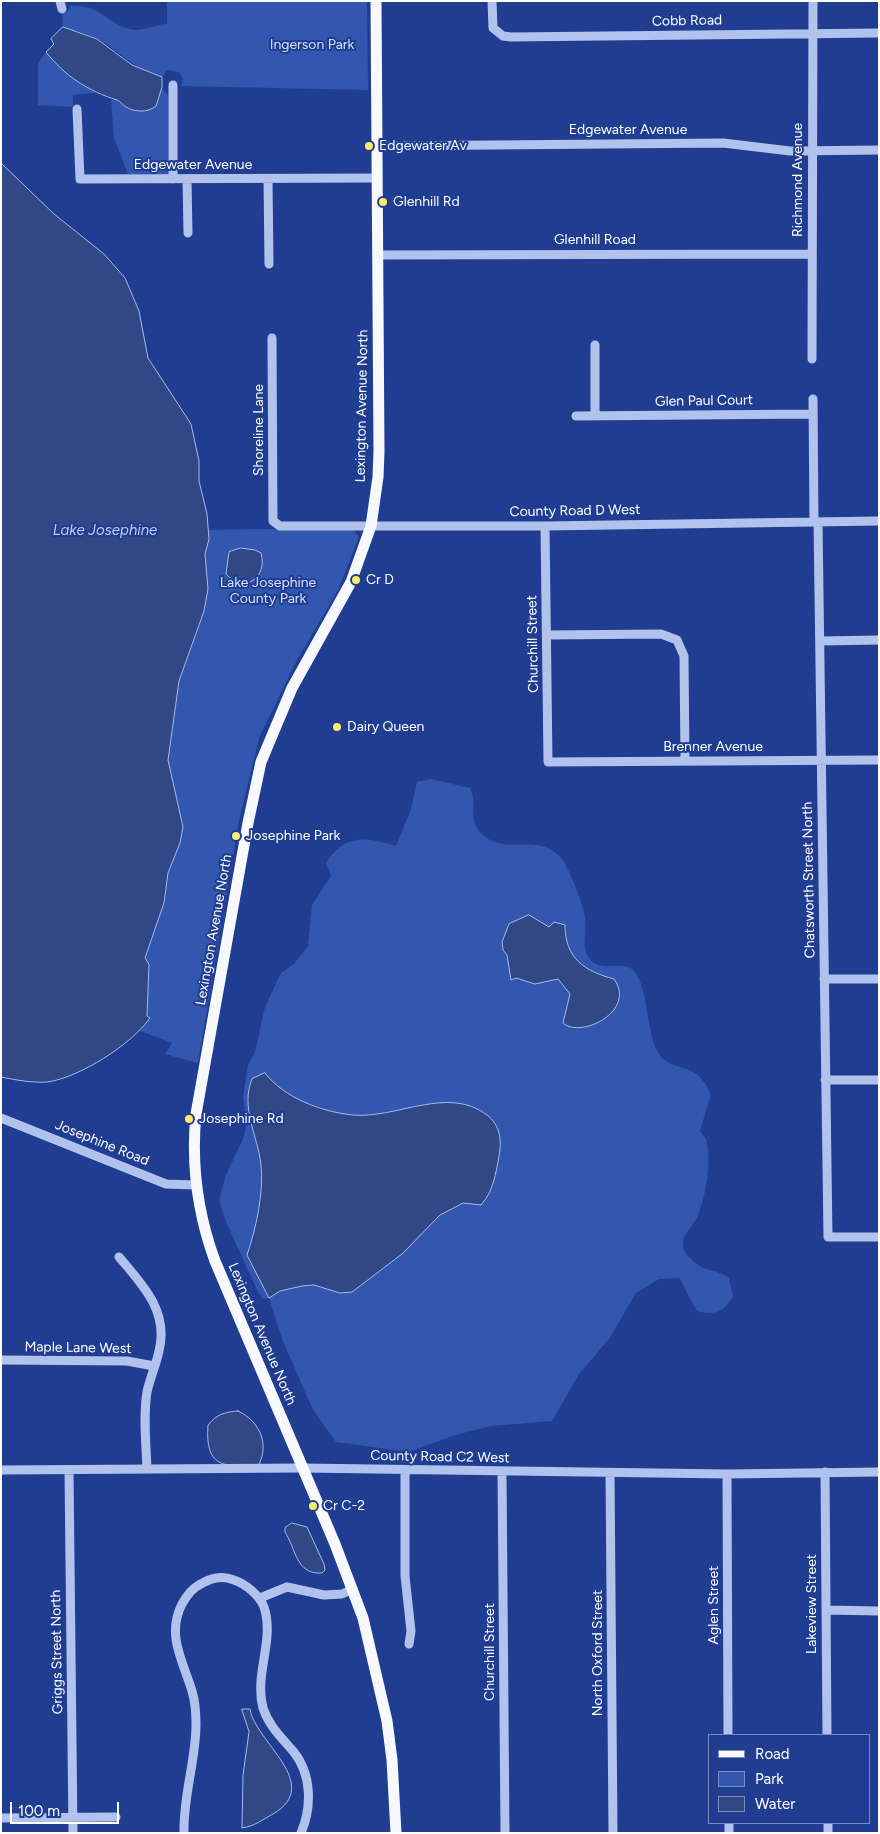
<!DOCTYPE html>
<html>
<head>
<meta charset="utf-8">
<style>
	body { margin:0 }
	#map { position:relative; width:880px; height:1834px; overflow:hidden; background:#203d92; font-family:Figtree,sans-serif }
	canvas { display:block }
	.frame { position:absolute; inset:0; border:2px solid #fff; pointer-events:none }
	.legend { position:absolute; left:708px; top:1734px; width:162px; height:90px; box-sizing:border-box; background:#203d92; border:1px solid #798bbe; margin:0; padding:6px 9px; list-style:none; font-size:15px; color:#fff }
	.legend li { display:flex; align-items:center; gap:10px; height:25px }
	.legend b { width:25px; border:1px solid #798bbe }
	.scale { position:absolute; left:10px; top:1802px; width:109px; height:22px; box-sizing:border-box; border:2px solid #fff; border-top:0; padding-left:6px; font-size:15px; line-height:18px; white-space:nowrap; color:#fff; -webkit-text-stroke:4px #203d92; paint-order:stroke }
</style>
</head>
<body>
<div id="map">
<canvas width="880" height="1834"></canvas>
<div class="frame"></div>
<ul class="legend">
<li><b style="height:6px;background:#f8f9ff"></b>Road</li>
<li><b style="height:14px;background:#3356af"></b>Park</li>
<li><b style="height:14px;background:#314786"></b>Water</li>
</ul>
<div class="scale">100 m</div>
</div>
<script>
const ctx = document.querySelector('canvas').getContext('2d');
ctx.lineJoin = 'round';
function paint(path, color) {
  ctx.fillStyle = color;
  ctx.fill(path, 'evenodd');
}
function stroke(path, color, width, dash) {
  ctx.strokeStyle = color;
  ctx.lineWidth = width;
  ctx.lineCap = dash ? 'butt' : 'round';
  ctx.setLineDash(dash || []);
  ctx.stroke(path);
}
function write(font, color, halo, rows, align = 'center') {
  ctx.font = font + ' Figtree,sans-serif';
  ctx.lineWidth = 4;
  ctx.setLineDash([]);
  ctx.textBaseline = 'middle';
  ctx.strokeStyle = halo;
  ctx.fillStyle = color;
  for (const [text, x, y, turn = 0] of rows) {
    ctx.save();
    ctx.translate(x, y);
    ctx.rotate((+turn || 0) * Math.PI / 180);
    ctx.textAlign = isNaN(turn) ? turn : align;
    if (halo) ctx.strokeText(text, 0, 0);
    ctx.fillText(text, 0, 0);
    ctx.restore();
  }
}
paint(new Path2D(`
	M167 1H367L368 90 181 86 183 79 179 72 167 70 162 77C137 71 121 53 100 40 89 34 75 31 63 27L62 14 69 10 70 6C76 6 84 6 90 8 106 14 117 29 136 30 147 30 156 24 167 24Z
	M46 52 68 75 96 93 73 95V107L38 105V63Z
	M162 87 168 96V175L128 174 114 138 111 100H117L129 108 146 111Z
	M266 529 354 530 359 537 338 590 296 662 259 738 239 821 198 1063 165 1054 172 1043 138 1030 147 1016 149 964 144 958 164 903 168 873 180 843 183 827 168 760 179 681 204 611 208 589 205 554 209 539 208 530Z
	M431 779 470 788C478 803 468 818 479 831 502 859 538 830 561 858 569 867 583 904 585 917 587 930 581 946 589 958 601 975 623 958 634 971 650 991 645 1031 659 1054 666 1066 684 1066 695 1073 702 1077 707 1087 711 1094L700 1131C702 1134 707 1139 707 1143 711 1165 706 1195 698 1215 691 1231 673 1240 690 1258 705 1274 714 1267 729 1278L733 1296C724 1312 715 1316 697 1311L679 1278 659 1279 636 1293 609 1339 579 1374 552 1421 491 1426 455 1435 409 1452 336 1442 313 1410 282 1339 269 1298 263 1299 257 1290 227 1224 220 1205V1196L226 1175 243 1139 247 1124 243 1097 248 1065 255 1052 265 1007 281 973 294 964 308 946 312 905 331 876 326 863C345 833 366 837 396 846L411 809 417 782Z`), '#3356af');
const water = new Path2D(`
	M63 27 97 39 132 65 162 77V87L156 106C148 113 134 112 126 107 123 105 120 101 117 100 88 91 65 76 46 52L54 44 51 39Z
	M1 163 54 214 104 254 125 278 139 311 148 358 191 424 199 461V481L207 514 209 539 205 554 208 589 204 611 179 681 168 760 183 827 180 843 168 873 164 903 145 958 149 964 147 1016 150 1018C132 1044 79 1078 47 1082 32 1083 16 1080 1 1077Z
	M241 548 255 550 261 553C268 578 244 594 226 574L229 552Z
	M529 915 549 927 554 922 565 925C565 958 584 971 614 979 637 1011 581 1039 563 1023L570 994 558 979 535 984 516 978 511 980 507 955 503 950 502 942 509 924Z
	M265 1073C284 1098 322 1112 353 1115 396 1119 448 1085 487 1115 500 1125 502 1140 499 1156 496 1173 493 1192 481 1205L463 1203 440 1215 402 1254 352 1292 340 1293 314 1285 302 1286 280 1291 269 1298 247 1255C256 1229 264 1192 261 1165 258 1136 240 1108 252 1079Z
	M238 1411C260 1421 270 1445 258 1466 222 1467 205 1467 208 1425 217 1414 225 1412 238 1411Z
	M292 1523 307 1527 324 1564 325 1570 322 1573C296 1575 296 1549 285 1532V1528Z
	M242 1709H250C255 1742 324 1784 273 1814 262 1820 255 1826 242 1828L243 1775 249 1732Z`);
paint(water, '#314786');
stroke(water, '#a5baef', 1);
stroke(new Path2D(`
	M60 1 62 9
	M492 1 493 28 503 36 511 37 879 33
	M173 85V179
	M77 109 80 179 377 178
	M377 146 723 143 790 151 879 150
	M187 179 188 233
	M268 179 269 264
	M378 255 812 254
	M272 338 273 521 280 526H545L879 521
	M595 345V416
	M812 359 813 1
	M813 399 814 522
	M576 416 813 414
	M818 522 828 1237H879
	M545 526 548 762 879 760
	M547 635 661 634 677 640 684 656 685 761
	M820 641 879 640
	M824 979H879
	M825 1080H879
	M1 1118 166 1184 195 1185
	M119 1257C143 1285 169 1312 159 1351 156 1365 150 1378 147 1392 143 1416 146 1444 147 1469
	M1 1360 127 1361 154 1366
	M1 1470 303 1468 727 1474 879 1472
	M69 1470 73 1833
	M405 1470V1576L411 1631 409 1644
	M502 1471 505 1833
	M825 1472 827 1735
	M610 1473 613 1833
	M727 1474 728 1735
	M260 1598 287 1587 324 1595 342 1594 353 1589
	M826 1610 879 1611
	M1 1818 116 1817
	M729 1823V1833
	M828 1823V1833
	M184 1833C183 1795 196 1761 196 1724 196 1713 195 1701 192 1691 183 1661 166 1635 182 1604 186 1597 191 1589 199 1585 211 1578 221 1575 234 1580 246 1584 260 1596 264 1607 275 1640 254 1674 263 1708 269 1726 281 1737 293 1751 312 1774 312 1807 301 1833`), '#b1c2ed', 9);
stroke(new Path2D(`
	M376 1 379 452 378 477 371 526 351 582 292 688 261 762 248 823 196 1114C191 1165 197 1212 215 1261L335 1544 363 1618 387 1721 392 1760 396 1833`), '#f8f9ff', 11);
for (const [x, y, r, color] of [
	[369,146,5,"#fbeb71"],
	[383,202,5,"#fbeb71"],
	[356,580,5,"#fbeb71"],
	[337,727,5,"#fbeb71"],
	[236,836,5,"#fbeb71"],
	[189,1119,5,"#fbeb71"],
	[313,1506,5,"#fbeb71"]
]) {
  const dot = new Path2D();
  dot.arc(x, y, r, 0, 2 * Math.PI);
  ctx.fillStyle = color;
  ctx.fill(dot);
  stroke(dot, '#203d92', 2);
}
write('14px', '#fff', '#203d92', [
	["Cobb Road",687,21,-1],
	["Edgewater Avenue",628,130],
	["Edgewater Avenue",193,165],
	["Richmond Avenue",798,180,-90],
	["Glenhill Road",595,240],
	["Glen Paul Court",704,401,-1],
	["Lexington Avenue North",362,406,-89],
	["Shoreline Lane",259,430,-90],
	["County Road D West",575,511,-1],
	["Churchill Street",533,644,-91],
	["Brenner Avenue",713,747],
	["Chatsworth Street North",809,880,-91],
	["Lexington Avenue North",214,930,-80],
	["Josephine Road",102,1143,22],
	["Lexington Avenue North",262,1334,67],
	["Maple Lane West",78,1348,1],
	["County Road C2 West",440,1457,1],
	["Lakeview Street",812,1604,-90],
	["Aglen Street",714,1605,-90],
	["Griggs Street North",57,1652,-91],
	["Churchill Street",490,1652,-90],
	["North Oxford Street",598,1653,-90]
]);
write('14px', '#d7e0fa', '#203d92', [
	["Ingerson Park",312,45],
	["Lake Josephine",268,583],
	["County Park",268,599]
]);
write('14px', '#fff', '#203d92', [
	["Edgewater Av",379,146],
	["Glenhill Rd",393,202],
	["Cr D",366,580],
	["Dairy Queen",347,727],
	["Josephine Park",246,836],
	["Josephine Rd",199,1119],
	["Cr C-2",323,1506]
], 'left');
write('italic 15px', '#bdcdf4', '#203d92', [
	["Lake Josephine",105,531]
]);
</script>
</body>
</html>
